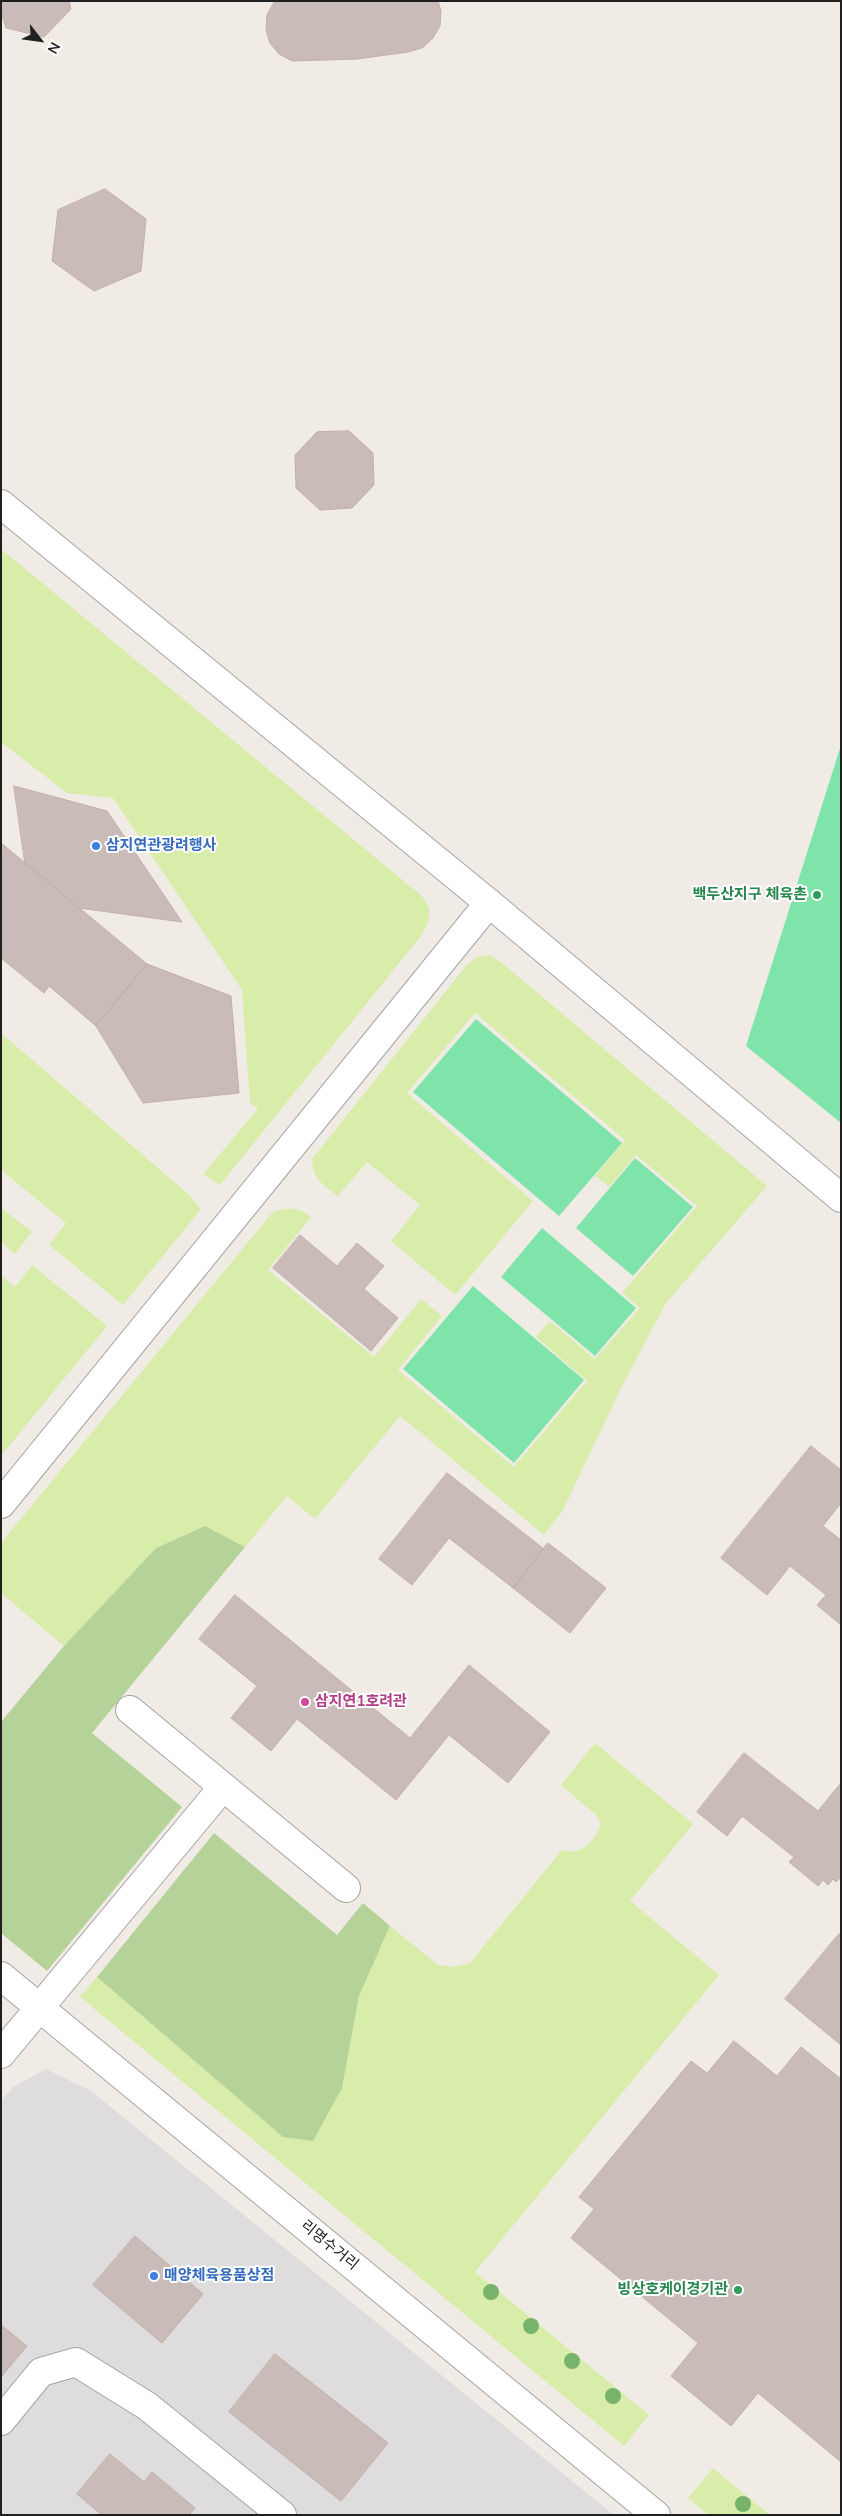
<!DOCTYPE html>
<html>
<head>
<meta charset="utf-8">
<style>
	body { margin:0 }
	#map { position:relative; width:842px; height:2516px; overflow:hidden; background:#f1ebe5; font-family:"Nunito Sans",sans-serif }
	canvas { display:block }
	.frame { position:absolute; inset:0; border:2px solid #202020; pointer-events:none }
	.north { position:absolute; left:15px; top:15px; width:50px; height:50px; -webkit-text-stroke:4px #fff; paint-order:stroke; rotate:120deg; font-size:14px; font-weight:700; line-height:20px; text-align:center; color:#202020 }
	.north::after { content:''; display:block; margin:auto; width:18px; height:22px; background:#202020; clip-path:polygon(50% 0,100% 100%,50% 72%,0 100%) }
</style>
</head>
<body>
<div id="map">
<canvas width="842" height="2516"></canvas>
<div class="frame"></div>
<div class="north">N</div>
</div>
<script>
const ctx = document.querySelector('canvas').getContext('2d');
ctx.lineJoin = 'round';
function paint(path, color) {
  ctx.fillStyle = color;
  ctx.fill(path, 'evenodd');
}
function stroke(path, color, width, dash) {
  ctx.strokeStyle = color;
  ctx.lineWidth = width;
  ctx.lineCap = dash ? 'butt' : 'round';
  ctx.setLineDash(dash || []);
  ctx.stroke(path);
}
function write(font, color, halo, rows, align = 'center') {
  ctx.font = font + ' "Nunito Sans","Noto Sans KR",sans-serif';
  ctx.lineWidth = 4;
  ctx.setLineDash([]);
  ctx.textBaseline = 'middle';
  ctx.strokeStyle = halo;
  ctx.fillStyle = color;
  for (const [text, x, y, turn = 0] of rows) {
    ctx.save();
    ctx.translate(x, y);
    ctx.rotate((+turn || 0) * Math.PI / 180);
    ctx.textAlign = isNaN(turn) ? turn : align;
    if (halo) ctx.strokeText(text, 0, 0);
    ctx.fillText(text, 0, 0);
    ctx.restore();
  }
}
paint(new Path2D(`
	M46 2069 91 2091 614 2515H1V2101L13 2087Z`), '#dedcdd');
paint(new Path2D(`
	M1 549 422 896C434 912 430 920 421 936L220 1185 203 1174 258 1109 250 1103 242 990 113 798 67 793 1 742Z
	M489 955 502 963 767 1186 666 1303 622 1386 562 1512 544 1535 400 1416 315 1519 287 1496 245 1547 205 1526 156 1548 64 1646 1 1593V1543L272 1213C286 1206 299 1207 311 1217L268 1270 374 1357 421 1299 442 1316 398 1370 514 1467 587 1381 536 1337 550 1321 595 1359 640 1308 622 1293 697 1206 636 1155 609 1187 595 1176 625 1140 475 1013 407 1093 533 1201 455 1295 391 1241 420 1205 367 1162 338 1196C323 1185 313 1179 312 1159L466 966 477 957Z
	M1 1033 187 1193 201 1209 123 1305 49 1245 66 1223 1 1170Z
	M1 1208 32 1232 15 1254 1 1242Z
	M32 1265 107 1326 1 1456V1275L15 1287Z
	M595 1743 693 1824 630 1901 719 1975 475 2272 649 2415 624 2446 80 1997 97 1977 283 2137 342 2088 359 1996 390 1926 438 1965 453 1967 470 1963 562 1850C582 1857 595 1841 601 1823L596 1815 561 1785Z
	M713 2468 770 2515H708L688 2498Z`), '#d8eda9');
paint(new Path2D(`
	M205 1526 245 1547 92 1733 182 1807 47 1971 1 1933V1722L64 1646 156 1548Z
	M214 1833 337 1935 363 1903 390 1926 359 1996 342 2088 313 2141 283 2137 97 1977Z`), '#b5d298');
paint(new Path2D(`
	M841 745V1123L746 1046Z
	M476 1019 622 1143 559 1216 413 1092Z
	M635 1158 693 1207 633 1276 576 1228Z
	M542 1228 636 1308 595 1356 501 1277Z
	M473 1286 584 1380 514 1463 403 1369Z`), '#7fe4a9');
const building = new Path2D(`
	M1 1H69L71 9 44 37 6 28 1 12Z
	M275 1H438L441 11 440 26 433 38 422 48 408 52 357 59 292 61 279 54 270 43 266 30 267 15Z
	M105 189 146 219 141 271 94 291 52 261 58 210Z
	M349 431 373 453 374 485 352 508 320 510 296 488 295 455 317 432Z
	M14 786 107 811 182 922 79 908 25 863Z
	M1 843 147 964 96 1026 49 986 44 993 1 958Z
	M147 964 231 996 239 1093 143 1103 96 1026Z
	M300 1235 337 1266 357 1243 384 1266 364 1289 398 1318 371 1351 273 1268Z
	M811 1446 841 1470V1503L823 1526 841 1540V1625L817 1605 826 1595 790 1566 767 1595 721 1558Z
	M447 1473 544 1549 513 1588 449 1538 412 1585 379 1559Z
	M548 1543 606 1588 570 1633 513 1588Z
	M235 1595 410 1738 469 1665 550 1732 508 1783 449 1735 396 1800 297 1719 271 1751 231 1718 257 1686 199 1639Z
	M744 1753 818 1811 841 1783V1877L836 1882 833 1879 828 1885 823 1880 818 1886 789 1862 794 1857 742 1816 727 1836 697 1812Z
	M839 1934 841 1935V2045L785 1999Z
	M734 2041 777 2076 801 2047 841 2079V2462L758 2393 731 2426 671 2376 698 2343 571 2238 594 2209 579 2197 691 2061 707 2073Z
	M135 2236 203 2294 162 2343 93 2285Z
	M1 2325 27 2346 1 2377Z
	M275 2354 388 2443 341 2501 229 2412Z
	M110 2454 144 2482 152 2472 195 2508 189 2515H102L77 2494Z`);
paint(building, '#c9bcb8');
stroke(building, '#c3aea7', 1);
const minor = new Path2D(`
	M1 504 489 903 841 1198
	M1 1504 489 903
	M130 1710 346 1888
	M1 1976 656 2515
	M1 2054 223 1787
	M1 2421 41 2372 76 2362 147 2406 282 2515`);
stroke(minor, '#a4a4a4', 30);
stroke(minor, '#fff', 28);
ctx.fillStyle = '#77b36a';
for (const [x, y] of [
	[491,2292],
	[531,2326],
	[572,2361],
	[613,2396],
	[743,2504]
]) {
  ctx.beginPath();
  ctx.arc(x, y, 8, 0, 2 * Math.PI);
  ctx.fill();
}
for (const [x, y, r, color] of [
	[96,846,5,"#3f7fe0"],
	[817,895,5,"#2e9e5b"],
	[305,1702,5,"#d1479c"],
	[154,2276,5,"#3f7fe0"],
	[738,2290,5,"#2e9e5b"]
]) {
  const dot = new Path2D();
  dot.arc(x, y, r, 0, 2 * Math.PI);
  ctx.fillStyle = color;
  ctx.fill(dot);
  stroke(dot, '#fff', 2);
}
write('bold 15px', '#366cbe', '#fff', [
	["삼지연관광려행사",106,846],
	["매양체육용품상점",164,2276]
], 'left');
write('bold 15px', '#27864d', '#fff', [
	["백두산지구 체육촌",807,895],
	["빙상호케이경기관",728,2290]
], 'right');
write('bold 15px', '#b23c85', '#fff', [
	["삼지연1호려관",315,1702]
], 'left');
write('15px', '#202020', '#fff', [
	["리명수거리",329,2246,39]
]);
</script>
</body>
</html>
